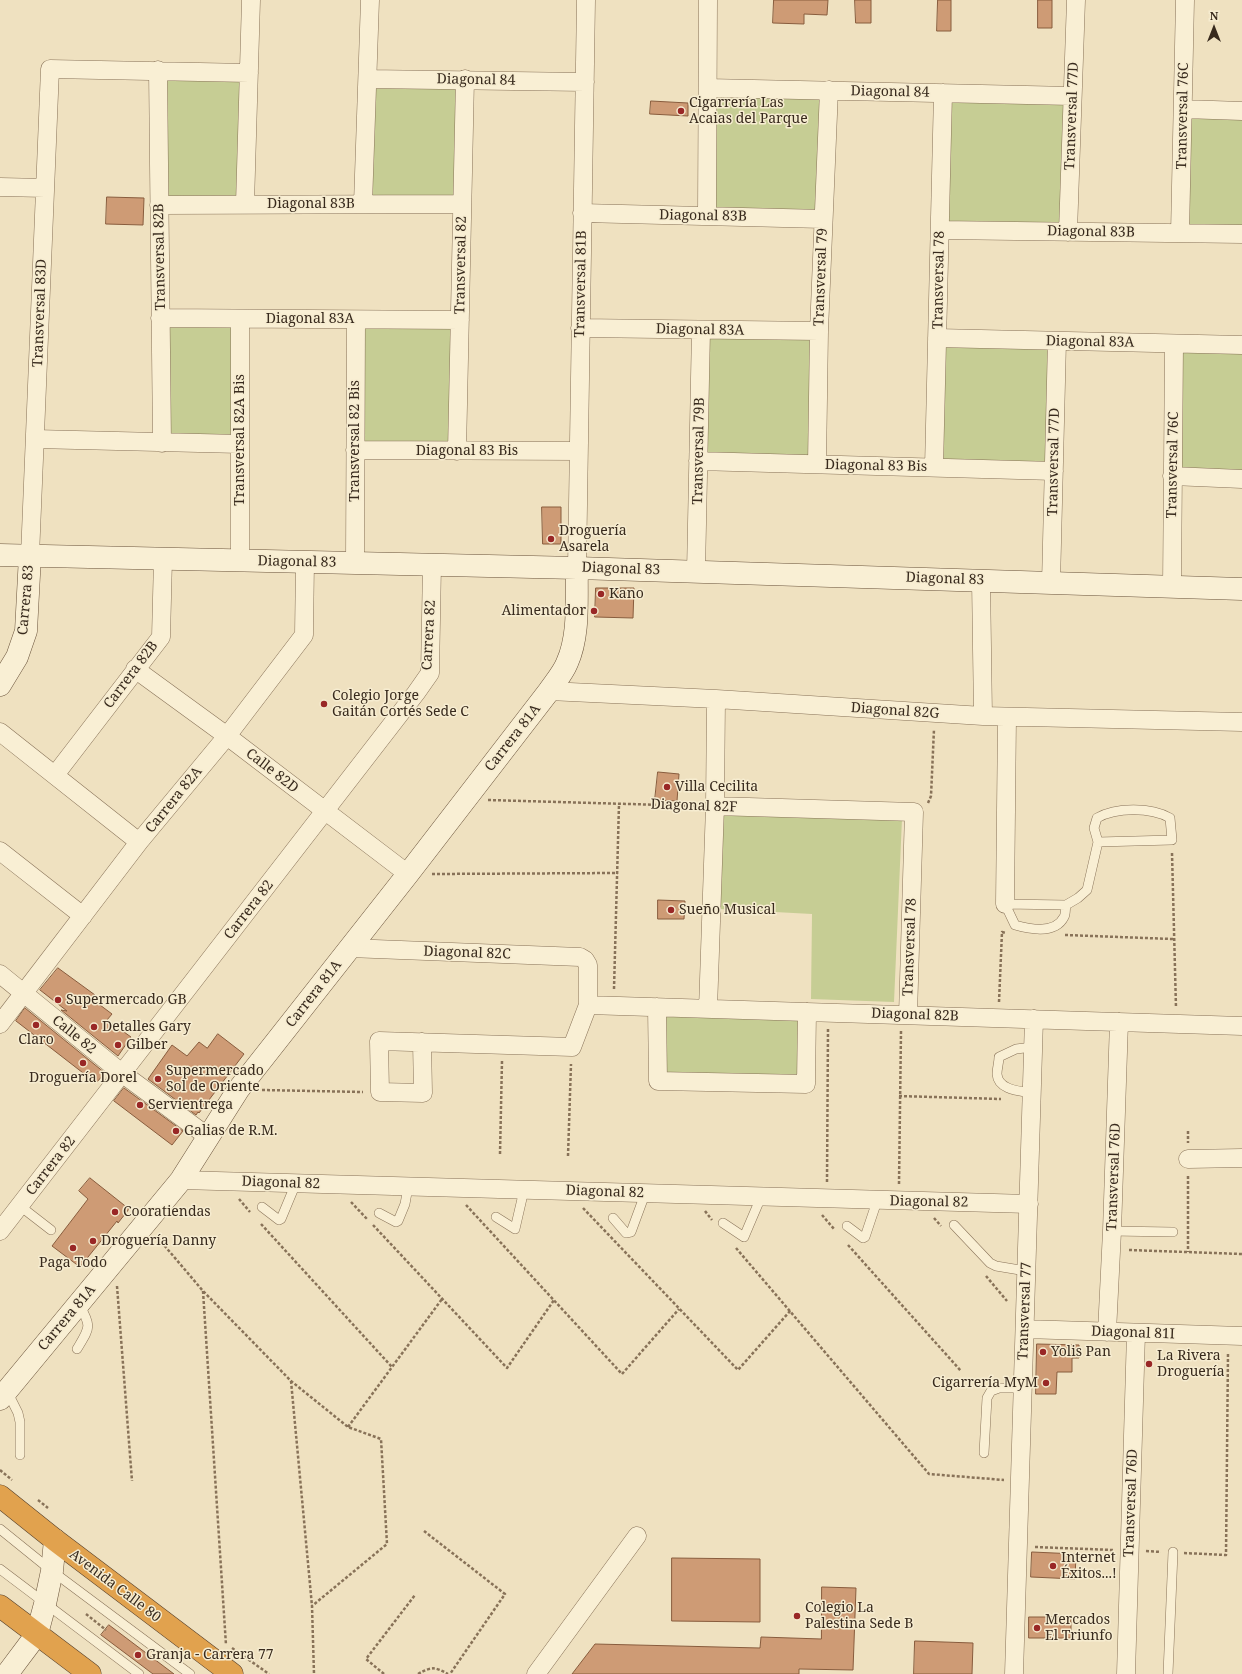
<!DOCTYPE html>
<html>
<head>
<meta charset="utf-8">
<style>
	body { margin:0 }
	#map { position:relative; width:1242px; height:1674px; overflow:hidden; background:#efe1c0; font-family:"Noto Serif",serif }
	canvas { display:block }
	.north { position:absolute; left:1194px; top:8px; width:40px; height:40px; -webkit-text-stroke:3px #f6ecd0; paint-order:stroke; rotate:0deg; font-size:11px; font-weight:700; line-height:16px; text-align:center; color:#382a1d }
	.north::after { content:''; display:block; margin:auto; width:14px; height:18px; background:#382a1d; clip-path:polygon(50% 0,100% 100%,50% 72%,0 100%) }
</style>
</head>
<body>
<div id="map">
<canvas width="1242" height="1674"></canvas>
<div class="north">N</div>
</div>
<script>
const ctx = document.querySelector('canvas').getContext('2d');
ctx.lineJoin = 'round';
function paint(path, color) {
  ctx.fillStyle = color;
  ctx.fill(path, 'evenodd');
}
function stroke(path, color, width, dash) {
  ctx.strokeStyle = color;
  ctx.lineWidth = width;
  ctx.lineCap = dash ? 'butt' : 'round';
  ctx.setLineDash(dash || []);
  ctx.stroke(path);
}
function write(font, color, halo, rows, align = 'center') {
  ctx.font = font + ' "Noto Serif",serif';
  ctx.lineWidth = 3;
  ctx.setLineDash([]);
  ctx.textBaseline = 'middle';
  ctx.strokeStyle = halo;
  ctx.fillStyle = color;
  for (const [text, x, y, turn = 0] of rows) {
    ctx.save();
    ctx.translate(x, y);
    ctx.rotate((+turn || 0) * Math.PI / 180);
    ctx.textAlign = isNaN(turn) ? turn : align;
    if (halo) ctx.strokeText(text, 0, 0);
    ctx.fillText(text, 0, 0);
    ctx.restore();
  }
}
paint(new Path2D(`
	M158 70 249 73 245 204 159 205Z
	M368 79H465L462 204H363Z
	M708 88 829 90 823 219 707 216Z
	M943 93 1072 96 1068 232 940 230Z
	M1184 109 1242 111V234L1180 233Z
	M160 318 240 319V444L162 443Z
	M356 320H460L457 451 355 450Z
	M701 330 819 331 817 464 698 461Z
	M937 338 1057 341 1054 471 934 467Z
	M1174 344 1242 345V479L1172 476Z
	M721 815 902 819 894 1002 811 999 812 914 719 909Z
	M663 1016 802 1020 799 1076 664 1072Z`), '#c6cd94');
const building = new Path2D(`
	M774 0H828L827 15 804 14V24L773 23Z
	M855 0H871V23H856Z
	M938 0H951V31H937Z
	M1038 0H1052V28H1038Z
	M651 101 688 103V116L650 114Z
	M107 197 144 198 143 225 106 224Z
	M542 507H561V544H543Z
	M596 588H634L633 618 595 617Z
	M658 772 679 774 677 801 655 800Z
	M658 900 685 901 684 919H658Z
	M58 968 95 995 92 999 112 1014 107 1020 131 1037 118 1056 61 1010 67 1011 40 990Z
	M25 1008 105 1073 96 1083 16 1021Z
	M218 1034 244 1054 199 1113 198 1112 196 1115 148 1079 172 1045 187 1056 199 1042 207 1048Z
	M124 1088 183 1131 172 1145 114 1101Z
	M90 1178 129 1209 118 1223 117 1221 80 1267 52 1246 88 1199 79 1191Z
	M1037 1344 1079 1345V1358H1072V1372H1057L1056 1394H1036Z
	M1032 1552 1076 1554 1075 1579 1031 1577Z
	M672 1558 760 1559V1622L672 1621Z
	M822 1587 856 1588 853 1670 799 1669V1674H572L595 1644 760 1648 761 1637 821 1639Z
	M1029 1617H1071V1638H1029Z
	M109 1625 174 1674H153L101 1635Z
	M915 1641 973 1643 972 1674H914Z`);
paint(building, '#ce9b75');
stroke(building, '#885c3d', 1);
const lane = new Path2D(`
	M1066 905C1065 908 1066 914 1064 917 1055 935 1029 929 1015 925L1005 904 1066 905 1078 898 1087 890 1098 842 1172 840 1170 818C1151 807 1116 807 1097 818L1094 828 1098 842
	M1031 1093C1020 1091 998 1090 997 1074 997 1068 999 1063 999 1057L1016 1049 1033 1047
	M20 1206 51 1230
	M262 1207 279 1220 281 1219 296 1183
	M379 1213 396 1222 398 1221 405 1204 408 1187
	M496 1217 515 1229 524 1190
	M613 1218 626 1233 631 1232 645 1194
	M723 1223 744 1237 761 1197
	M954 1225 990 1263 996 1266 1026 1271
	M847 1226 863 1238 865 1237 877 1201
	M1112 1231 1173 1232
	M77 1349C90 1327 92 1327 79 1304
	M7 1391 18 1413 20 1422V1455
	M984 1453 987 1398 991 1391 999 1388H1022
	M0 1529 52 1571 190 1674
	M0 1569 139 1674
	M1168 1674 1173 1552`);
const street = new Path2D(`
	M158 70 162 443
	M368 79 585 82
	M708 88 1072 96
	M1184 109 1242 111
	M0 187 45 188
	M245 204 251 0
	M363 204 370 0
	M159 205 462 204
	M582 213 823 219
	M707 216 708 0
	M940 230 1242 234
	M1068 232 1076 0
	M1180 233 1185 0
	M160 318 460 320
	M240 319V561
	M580 328 819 331
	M937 338 1242 345
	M35 439 240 444
	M355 450 578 451
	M457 451 465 79
	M698 461 1054 471
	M817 464 819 331 829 90
	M934 467 943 93
	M1172 476 1242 479
	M30 556 50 69 249 73
	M355 563 356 320
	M577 568 586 0
	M696 572 701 330
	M981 580 983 716
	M1051 583 1057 341
	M1172 587 1174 344
	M135 669 227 736 408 874
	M549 691 716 699 983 716 1242 722
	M0 732 139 842
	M55 775 161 637 163 559
	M715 806 914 812 908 1015
	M0 851 83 916
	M1005 904 1007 717
	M349 948 580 957 585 960 588 965V1005L572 1047 379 1041 380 1092 423 1093 422 1042
	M0 974 123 1074 207 1136
	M588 1005 1242 1026
	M657 1007 658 1081 806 1084 807 1012
	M708 1009 715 806 716 699
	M0 1024 139 842 227 736 304 635 305 562
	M1188 1159 1242 1158
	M181 1180 1029 1204
	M0 1231 416 693 430 673 432 565
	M1025 1329 1242 1336
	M1107 1332 1112 1231 1119 1022
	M536 1674 637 1536
	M1014 1674 1034 1019
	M1126 1674 1136 1333`);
const secondary = new Path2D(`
	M0 555 577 568 1242 589
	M0 685 17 657 26 631 30 556
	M0 1399 181 1180 238 1090 408 874 549 691C555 682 563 673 567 663 580 634 576 599 577 568
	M7 1674 37 1634 45 1604 52 1571 55 1540`);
const highway = new Path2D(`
	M0 1496 55 1540 232 1674
	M0 1606 90 1674`);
stroke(lane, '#887258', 10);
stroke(street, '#887258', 19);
stroke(secondary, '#6a533b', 23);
stroke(highway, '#56402c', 23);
stroke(new Path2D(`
	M488 800 699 806
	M928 803 931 796 934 729
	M1172 853 1176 1008
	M432 874 618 873
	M1065 935 1173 939
	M614 989 619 804
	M999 1002 1002 932 1006 933
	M262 1090 363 1092
	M899 1096 1001 1099
	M1188 1131V1143
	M500 1154 502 1061
	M568 1156 571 1064
	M1188 1176V1252
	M827 1182 828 1029
	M899 1184 901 1031
	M239 1199 250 1212
	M351 1202 367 1219
	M466 1205 622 1374 679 1309
	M583 1208 738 1370 791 1310
	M705 1211 712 1220
	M822 1215 834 1229
	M934 1218 941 1226
	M261 1224 392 1367
	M373 1225 507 1368 554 1300
	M158 1238 203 1291 291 1381 348 1427 381 1439 387 1544 312 1606
	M848 1245 961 1371
	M736 1248 929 1474 1004 1480
	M1129 1250 1242 1254
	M986 1276 1007 1301
	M117 1286 132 1481
	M203 1291 226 1645
	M291 1381 312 1606 314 1674
	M348 1427 442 1299
	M0 1470 12 1480
	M38 1500 48 1508
	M424 1531 505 1594 450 1674
	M1035 1547 1113 1550
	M1146 1551 1161 1552
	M1184 1553 1226 1555 1228 1353
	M86 1614 106 1630
	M232 1648 269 1674
	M384 1674 366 1659 415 1595
	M418 1674C432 1666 435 1667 448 1674`), '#887258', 2.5, [3, 2]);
stroke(lane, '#f9efd4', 9);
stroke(street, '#f9efd4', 18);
stroke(secondary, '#f9efd4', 22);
stroke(highway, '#e1a24e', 22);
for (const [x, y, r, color] of [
	[681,111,4,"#992726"],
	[551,539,4,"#992726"],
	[601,594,4,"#992726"],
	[594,611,4,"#992726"],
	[324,704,4,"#992726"],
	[667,787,4,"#992726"],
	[671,910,4,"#992726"],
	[58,1000,4,"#992726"],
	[36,1025,4,"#992726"],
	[94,1027,4,"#992726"],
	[118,1045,4,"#992726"],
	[83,1063,4,"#992726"],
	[158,1079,4,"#992726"],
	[140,1105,4,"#992726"],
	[176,1131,4,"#992726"],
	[115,1212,4,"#992726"],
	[93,1241,4,"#992726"],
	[73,1248,4,"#992726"],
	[1043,1352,4,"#992726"],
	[1149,1364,4,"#992726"],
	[1046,1383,4,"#992726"],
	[1053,1566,4,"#992726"],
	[797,1616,4,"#992726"],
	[1037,1628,4,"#992726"],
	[138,1655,4,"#992726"]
]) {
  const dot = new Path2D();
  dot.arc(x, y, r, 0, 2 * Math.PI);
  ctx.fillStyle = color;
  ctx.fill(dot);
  stroke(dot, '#f6ecd0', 1.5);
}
write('14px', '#382a1d', '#f6ecd0', [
	["Diagonal 84",476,80,1],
	["Diagonal 84",890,92,1],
	["Transversal 77D",1072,116,-88],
	["Transversal 76C",1183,116,-89],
	["Diagonal 83B",311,204],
	["Diagonal 83B",703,216,1],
	["Diagonal 83B",1091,232,1],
	["Transversal 82B",160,257,-91],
	["Transversal 82",461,265,-89],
	["Transversal 79",821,277,-88],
	["Transversal 78",939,280,-89],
	["Transversal 81B",581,284,-89],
	["Transversal 83D",40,313,-88],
	["Diagonal 83A",310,319],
	["Diagonal 83A",700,330,1],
	["Diagonal 83A",1090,342,1],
	["Transversal 82A Bis",240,440,-90],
	["Transversal 82 Bis",355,441,-90],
	["Diagonal 83 Bis",467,451],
	["Transversal 79B",699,451,-89],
	["Transversal 77D",1054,462,-89],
	["Transversal 76C",1173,465,-89],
	["Diagonal 83 Bis",876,466,1],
	["Diagonal 83",297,562,1],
	["Diagonal 83",621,569,2],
	["Diagonal 83",945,579,2],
	["Carrera 83",26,600,-85],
	["Carrera 82",429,635,-87],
	["Carrera 82B",131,675,-53],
	["Diagonal 82G",895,711,4],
	["Carrera 81A",513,738,-52],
	["Calle 82D",272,771,38],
	["Carrera 82A",174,800,-51],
	["Diagonal 82F",694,806,2],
	["Carrera 82",249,910,-52],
	["Transversal 78",910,947,-88],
	["Diagonal 82C",467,953,2],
	["Carrera 81A",314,994,-52],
	["Diagonal 82B",915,1015,2],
	["Calle 82",74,1035,39],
	["Carrera 82",51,1166,-52],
	["Transversal 76D",1114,1177,-88],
	["Diagonal 82",281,1183,2],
	["Diagonal 82",605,1192,2],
	["Diagonal 82",929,1202,1],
	["Transversal 77",1025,1311,-88],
	["Carrera 81A",67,1318,-50],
	["Diagonal 81I",1133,1333,2],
	["Transversal 76D",1131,1503,-88],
	["Avenida Calle 80",115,1586,37]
]);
write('14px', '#382a1d', '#f6ecd0', [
	["Cigarrería Las",689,103],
	["Acaias del Parque",689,119],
	["Droguería",559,531],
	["Asarela",559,547],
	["Kano",609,594],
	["Alimentador",586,611,"right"],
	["Colegio Jorge",332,696],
	["Gaitán Cortés Sede C",332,712],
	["Villa Cecilita",675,787],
	["Sueño Musical",679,910],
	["Supermercado GB",66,1000],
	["Detalles Gary",102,1027],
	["Claro",36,1040,"center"],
	["Gilber",126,1045],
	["Supermercado",166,1071],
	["Sol de Oriente",166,1087],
	["Droguería Dorel",83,1078,"center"],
	["Servientrega",148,1105],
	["Galias de R.M.",184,1131],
	["Cooratiendas",123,1212],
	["Droguería Danny",101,1241],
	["Paga Todo",73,1263,"center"],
	["Yolis Pan",1051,1352],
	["La Rivera",1157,1356],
	["Droguería",1157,1372],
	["Cigarrería MyM",1038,1383,"right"],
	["Internet",1061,1558],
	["Éxitos...!",1061,1574],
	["Colegio La",805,1608],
	["Palestina Sede B",805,1624],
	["Mercados",1045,1620],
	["El Triunfo",1045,1636],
	["Granja - Carrera 77",146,1655]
], 'left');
</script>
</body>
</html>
